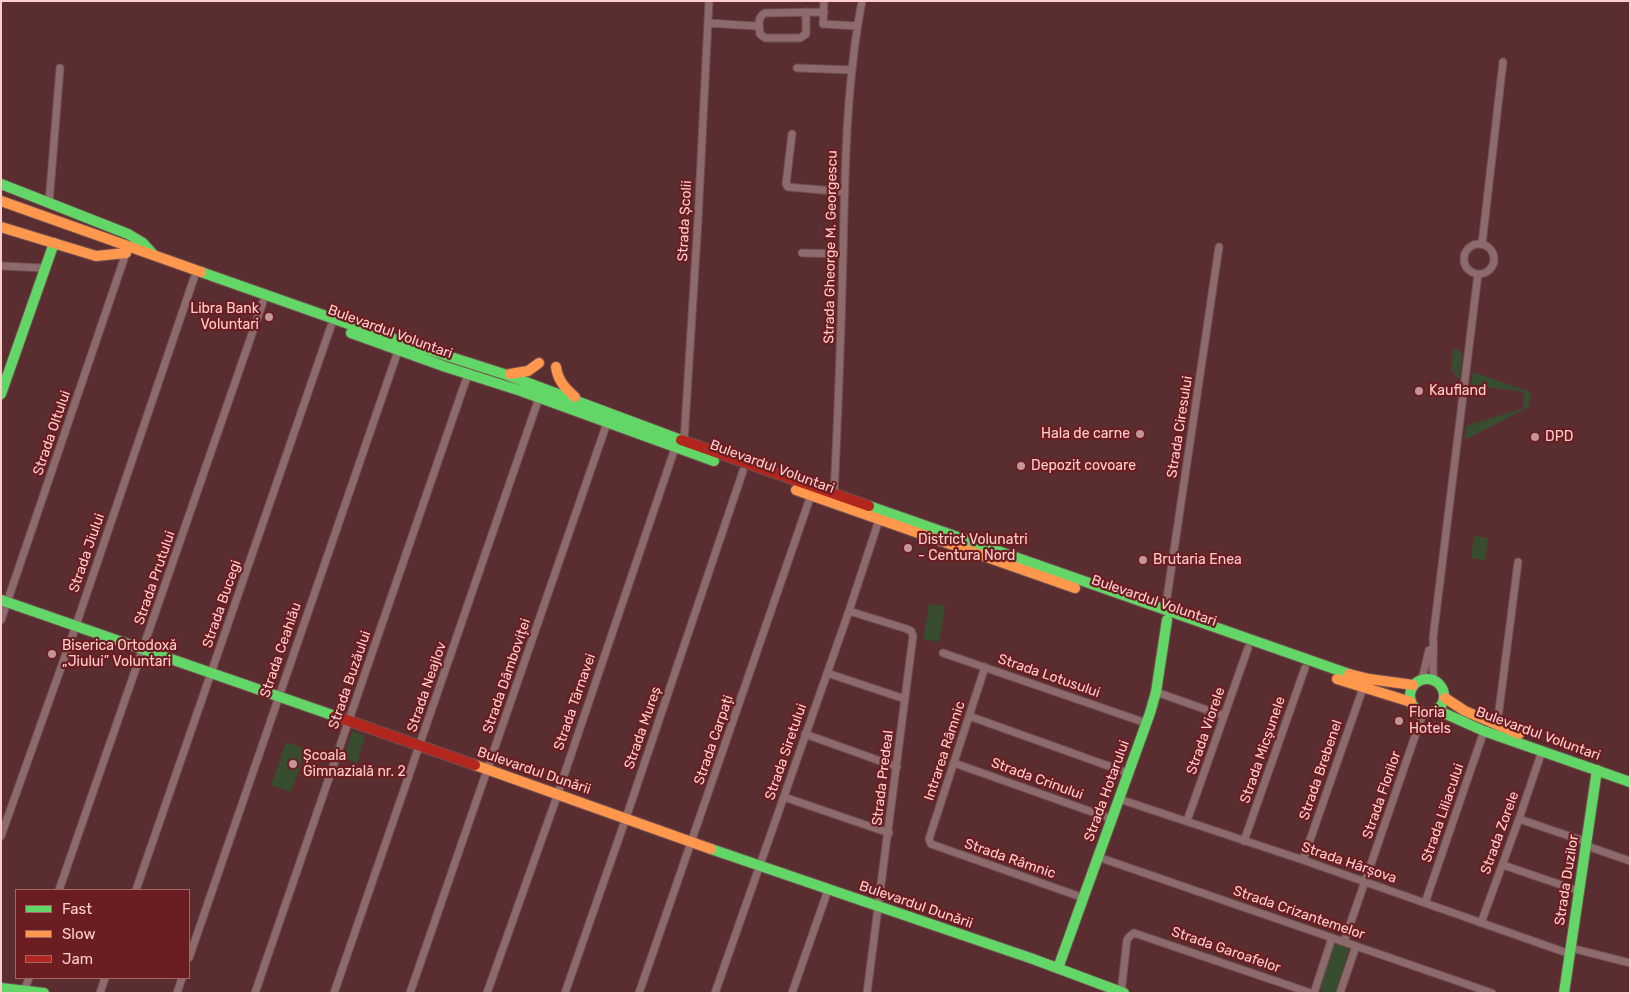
<!DOCTYPE html>
<html>
<head>
<meta charset="utf-8">
<style>
	body { margin:0 }
	#map { position:relative; width:1631px; height:994px; overflow:hidden; background:#5a2e31; font-family:Rubik,sans-serif }
	canvas { display:block }
	.frame { position:absolute; inset:0; border:2px solid #ffcecc; pointer-events:none }
	.legend { position:absolute; left:15px; top:889px; width:175px; height:90px; box-sizing:border-box; background:#6b1d22; border:1px solid #a66466; margin:0; padding:6px 9px; list-style:none; font-size:15px; color:#ffcecc }
	.legend li { display:flex; align-items:center; gap:10px; height:25px }
	.legend b { width:25px; border:1px solid #a66466 }
</style>
</head>
<body>
<div id="map">
<canvas width="1631" height="994"></canvas>
<div class="frame"></div>
<ul class="legend">
<li><b style="height:6px;background:#63d668"></b>Fast</li>
<li><b style="height:6px;background:#ff974d"></b>Slow</li>
<li><b style="height:6px;background:#b3261e"></b>Jam</li>
</ul>
</div>
<script>
const ctx = document.querySelector('canvas').getContext('2d');
ctx.lineJoin = 'round';
function paint(path, color) {
  ctx.fillStyle = color;
  ctx.fill(path, 'evenodd');
}
function stroke(path, color, width, dash) {
  ctx.strokeStyle = color;
  ctx.lineWidth = width;
  ctx.lineCap = dash ? 'butt' : 'round';
  ctx.setLineDash(dash || []);
  ctx.stroke(path);
}
function write(font, color, halo, rows, align = 'center') {
  ctx.font = font + ' Rubik,sans-serif';
  ctx.lineWidth = 4.5;
  ctx.setLineDash([]);
  ctx.textBaseline = 'middle';
  ctx.strokeStyle = halo;
  ctx.fillStyle = color;
  for (const [text, x, y, turn = 0] of rows) {
    ctx.save();
    ctx.translate(x, y);
    ctx.rotate((+turn || 0) * Math.PI / 180);
    ctx.textAlign = isNaN(turn) ? turn : align;
    if (halo) ctx.strokeText(text, 0, 0);
    ctx.fillText(text, 0, 0);
    ctx.restore();
  }
}
paint(new Path2D(`
	M1453 348 1459 350 1462 354 1460 378 1455 377V373L1451 372Z
	M1473 372 1531 392 1529 407 1465 440 1466 426 1523 408 1524 392 1471 385Z
	M1474 536 1488 538 1485 560 1471 558Z
	M929 604 945 606 939 642 923 639Z
	M352 731 365 736 357 763 344 758Z
	M286 742 306 749 291 792 271 785Z
	M1337 943 1348 946 1349 950 1336 992 1327 993 1322 991 1320 987 1333 945Z`), '#384c2f');
const street = new Path2D(`
	M824 1 823 24 857 26
	M806 12V34L800 38H765L760 34C759 26 757 17 765 13L824 12
	M708 23 756 26
	M797 68 852 70
	M792 134 786 184 788 187 845 192
	M49 203 60 68
	M1464 259a15 15 0 1 1 30 0a15 15 0 1 1-30 0Z
	M1482 244 1503 62
	M802 253 843 254
	M1 266 45 268
	M684 441 698 220 709 1
	M834 494C838 415 841 335 843 255 845 170 846 85 862 1
	M849 611 907 629 911 631 913 636 867 993
	M1165 611 1219 247
	M1 620 126 253
	M943 653 1146 723
	M985 667 929 839 931 844 1084 898
	M827 673 905 699
	M1422 679 1429 650
	M1434 680C1431 664 1435 652 1433 638L1478 274
	M1156 692 1224 716
	M969 716 1128 773
	M1497 726 1518 562
	M805 734 897 767
	M954 763 1112 819
	M784 797 889 833
	M1119 799 1303 860 1570 954
	M1519 819 1587 842
	M1187 821 1248 648
	M1 836 73 634 194 278
	M1244 841 1305 668
	M1587 846 1630 861
	M1098 857 1492 993
	M1303 860 1363 688
	M1503 865 1579 891
	M59 890 263 302
	M136 890 331 326
	M1425 903 1484 731
	M1481 923 1519 819 1542 751
	M1344 942 1423 713
	M1571 948 1630 963
	M189 958 398 351
	M24 991 29 978
	M100 993 105 978
	M177 993 182 978
	M255 993 468 374
	M334 993 540 395
	M410 993 607 423
	M487 993 555 802 675 448
	M565 993 628 812 743 471
	M639 993 811 495
	M715 993 849 611 879 520
	M792 993 828 890
	M1121 993 1127 940 1129 937 1134 933 1311 993
	M1314 993 1332 938
	M1340 993 1356 946`);
const fast = new Path2D(`
	M1 184 128 234 143 243 153 254
	M201 272 360 328 507 375 681 440
	M351 333 446 367 521 391 714 461
	M1 394 54 243
	M869 506 1349 674
	M1 600 335 716
	M1410 696a17 17 0 1 1 34 0a17 17 0 1 1-34 0Z
	M1437 710 1484 731 1630 782
	M711 849 1033 959 1124 993
	M1058 968 1150 713 1156 692 1167 620
	M1 988 44 993
	M1564 993 1597 770`);
const slow = new Path2D(`
	M1 201 201 272
	M1 227 96 256 126 253
	M556 367C558 381 565 388 575 397
	M510 374 528 371 539 363
	M796 490 1075 588
	M1349 674 1369 679 1413 685
	M1337 679 1411 702
	M1445 698 1465 711 1519 734
	M475 765 711 849`);
const jam = new Path2D(`
	M681 440 869 506
	M335 716 475 765`);
stroke(street, '#714e4f', 9);
stroke(fast, '#714e4f', 12);
stroke(slow, '#714e4f', 12);
stroke(jam, '#714e4f', 12);
stroke(street, '#8d6a6b', 7);
stroke(fast, '#63d668', 10);
stroke(slow, '#ff974d', 10);
stroke(jam, '#b3261e', 10);
for (const [x, y, r, color] of [
	[269,317,5,"#c59696"],
	[1419,391,5,"#c59696"],
	[1140,434,5,"#c59696"],
	[1535,437,5,"#c59696"],
	[1021,466,5,"#c59696"],
	[908,548,5,"#c59696"],
	[1143,560,5,"#c59696"],
	[52,654,5,"#c59696"],
	[1399,721,5,"#c59696"],
	[293,764,5,"#c59696"]
]) {
  const dot = new Path2D();
  dot.arc(x, y, r, 0, 2 * Math.PI);
  ctx.fillStyle = color;
  ctx.fill(dot);
  stroke(dot, '#6b1d22', 2);
}
write('14px', '#ffcecc', '#6b1d22', [
	["Strada Școlii",685,221,-87],
	["Strada Gheorge M. Georgescu",831,247,-89],
	["Bulevardul Voluntari",390,332,20],
	["Strada Ciresului",1180,427,-81],
	["Strada Oltului",52,433,-71],
	["Bulevardul Voluntari",772,467,20],
	["Strada Jiului",87,553,-71],
	["Strada Prutului",155,578,-71],
	["Bulevardul Voluntari",1154,601,19],
	["Strada Bucegi",222,604,-71],
	["Strada Ceahlău",281,650,-71],
	["Strada Dâmboviței",507,676,-71],
	["Strada Lotusului",1049,676,19],
	["Strada Buzăului",350,680,-71],
	["Strada Neajlov",427,687,-71],
	["Strada Târnavei",575,702,-71],
	["Strada Mureș",643,728,-71],
	["Strada Viorele",1206,731,-71],
	["Bulevardul Voluntari",1538,734,20],
	["Strada Carpați",714,740,-71],
	["Strada Micșunele",1263,750,-71],
	["Intrarea Râmnic",945,751,-72],
	["Strada Siretului",786,752,-71],
	["Strada Brebenel",1321,770,-71],
	["Bulevardul Dunării",534,771,19],
	["Strada Predeal",883,778,-83],
	["Strada Crinului",1037,779,20],
	["Strada Hotarului",1107,791,-70],
	["Strada Florilor",1382,795,-71],
	["Strada Liliacului",1443,813,-71],
	["Strada Zorele",1500,833,-70],
	["Strada Râmnic",1010,859,19],
	["Strada Hârșova",1349,863,19],
	["Strada Duzilor",1567,880,-81],
	["Bulevardul Dunării",916,905,19],
	["Strada Crizantemelor",1299,913,19],
	["Strada Garoafelor",1226,950,19]
]);
write('14px', '#ffcecc', '#6b1d22', [
	["Libra Bank",259,309,"right"],
	["Voluntari",259,325,"right"],
	["Kaufland",1429,391],
	["Hala de carne",1130,434,"right"],
	["DPD",1545,437],
	["Depozit covoare",1031,466],
	["District Volunatri",918,540],
	["- Centura Nord",918,556],
	["Brutaria Enea",1153,560],
	["Biserica Ortodoxă",62,646],
	["„Jiului” Voluntari",62,662],
	["Floria",1409,713],
	["Hotels",1409,729],
	["Școala",303,756],
	["Gimnazială nr. 2",303,772]
], 'left');
</script>
</body>
</html>
